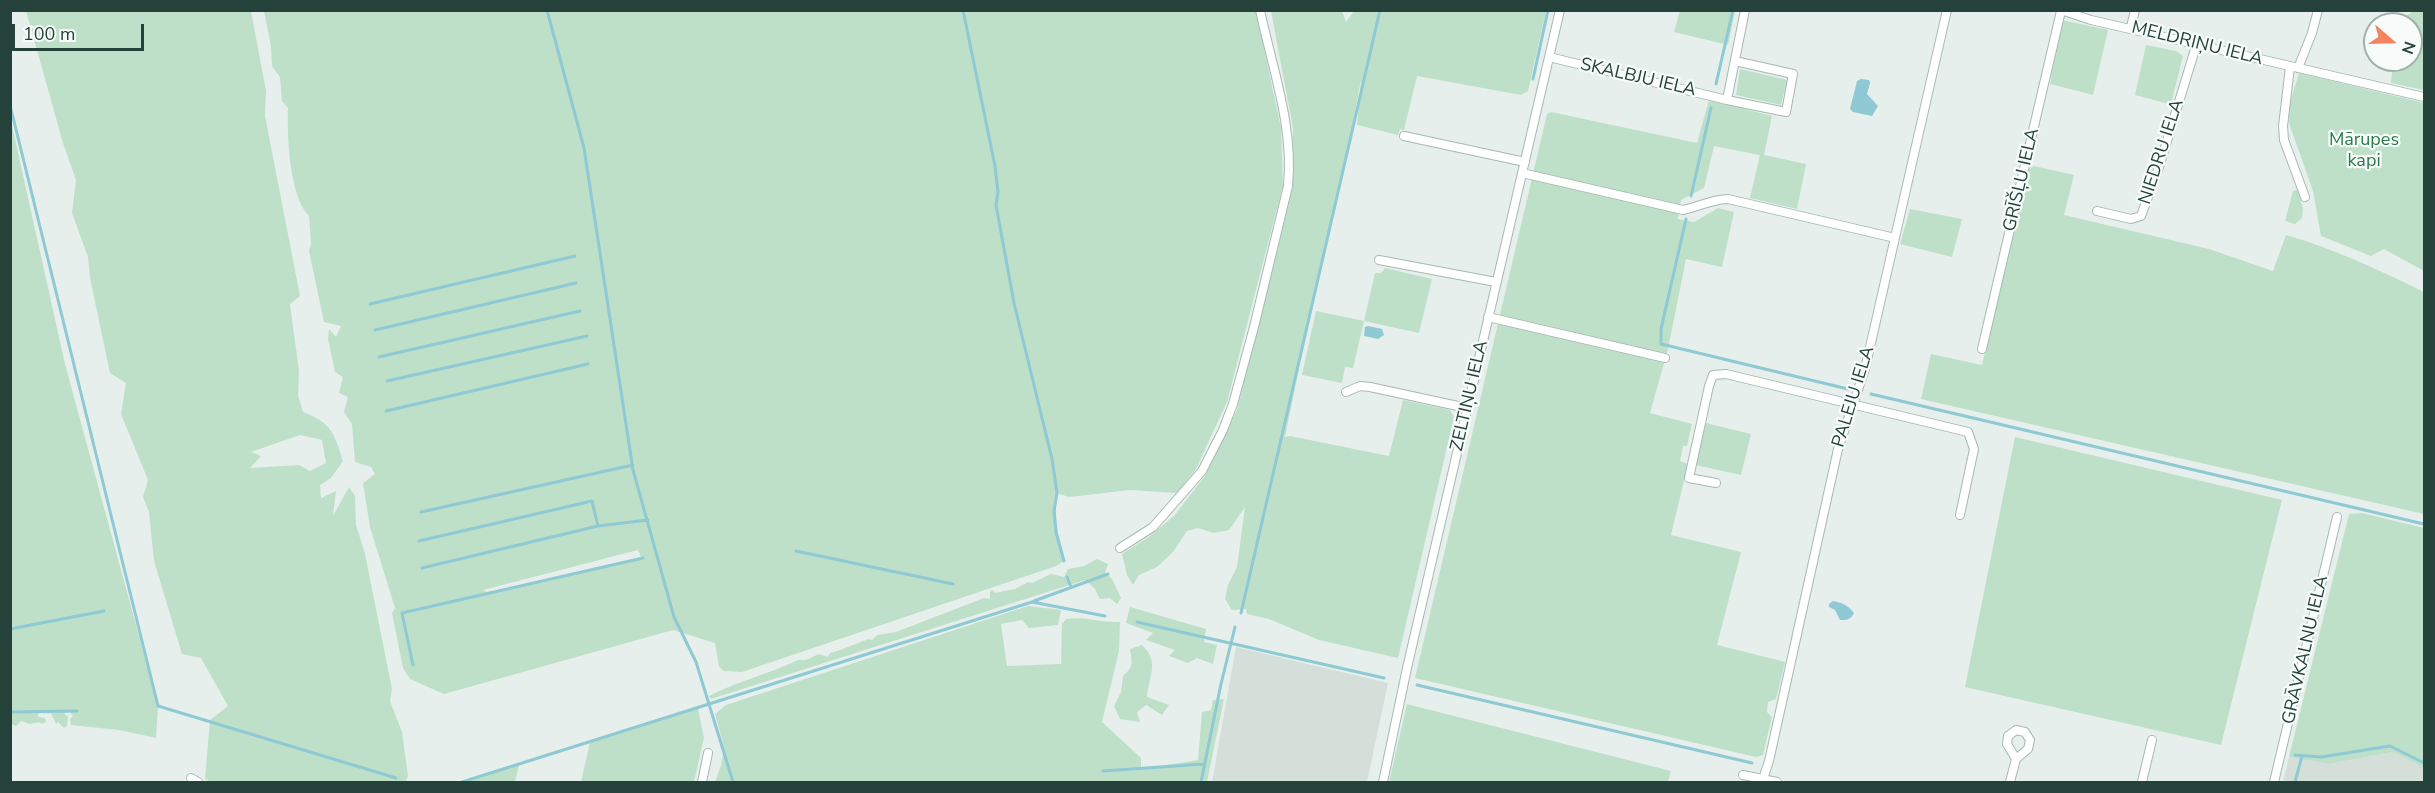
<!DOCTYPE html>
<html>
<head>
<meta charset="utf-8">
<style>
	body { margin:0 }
	#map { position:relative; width:2435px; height:793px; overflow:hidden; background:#e6efeb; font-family:"Nunito Sans",sans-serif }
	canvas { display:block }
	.frame { position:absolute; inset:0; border:12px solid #24423a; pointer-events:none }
	.north { position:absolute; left:2363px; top:12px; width:60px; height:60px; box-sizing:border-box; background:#f7fbf9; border:2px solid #a3b1ad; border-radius:50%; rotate:110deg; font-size:16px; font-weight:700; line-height:24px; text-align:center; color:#24423a }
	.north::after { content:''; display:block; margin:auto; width:21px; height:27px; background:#f4845f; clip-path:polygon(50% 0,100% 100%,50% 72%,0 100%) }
	.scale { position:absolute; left:12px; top:24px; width:132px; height:27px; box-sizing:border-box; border:3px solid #24423a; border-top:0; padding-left:8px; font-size:18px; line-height:21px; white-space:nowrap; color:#24423a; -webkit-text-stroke:4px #f7fbf9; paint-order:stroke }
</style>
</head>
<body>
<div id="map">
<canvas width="2435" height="793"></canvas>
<div class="frame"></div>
<div class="north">N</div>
<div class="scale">100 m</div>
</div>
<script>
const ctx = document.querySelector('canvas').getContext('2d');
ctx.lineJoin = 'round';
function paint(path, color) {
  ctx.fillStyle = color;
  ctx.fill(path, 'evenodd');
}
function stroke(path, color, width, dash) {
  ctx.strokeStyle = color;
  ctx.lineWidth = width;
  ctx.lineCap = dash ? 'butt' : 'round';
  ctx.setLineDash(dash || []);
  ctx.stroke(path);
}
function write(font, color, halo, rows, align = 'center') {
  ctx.font = font + ' "Nunito Sans",sans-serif';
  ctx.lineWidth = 4.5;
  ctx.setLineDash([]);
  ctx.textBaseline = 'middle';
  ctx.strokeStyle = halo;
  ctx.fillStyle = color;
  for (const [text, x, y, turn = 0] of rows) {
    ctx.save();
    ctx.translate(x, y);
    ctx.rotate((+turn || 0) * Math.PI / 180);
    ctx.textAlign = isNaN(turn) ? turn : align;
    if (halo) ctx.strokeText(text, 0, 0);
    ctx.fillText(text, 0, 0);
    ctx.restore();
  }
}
paint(new Path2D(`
	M1236 647 1388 683 1367 782H1212Z
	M2393 752 2424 768V782H2283L2289 757 2329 764Z`), '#d4dfda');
paint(new Path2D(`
	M1680 10 1735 11 1728 45 1674 32Z
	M2415 10 2424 11V90L2391 83 2393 60H2411V24L2395 23Z
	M26 11H251L266 91 265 116 300 296 290 304 299 371 298 395 303 412C332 423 334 433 343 461L331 478 320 485 321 498 336 491 333 516 349 487 355 496 356 525 365 554 392 689 390 701 402 732 408 776 406 782H211L205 779 210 720 228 706 201 658 182 654 154 561 149 512 143 497 148 480 121 414 126 383 110 373 90 278 88 257 72 213 76 180 63 143ZM300 435 322 440 326 463 310 471 299 465 250 468 261 456 251 452Z
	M264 11H1256L1281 128 1283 185 1227 402 1196 469 1177 493 1130 490 1069 497 1057 493C1054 518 1058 537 1064 561L1056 566 742 672 724 671 719 667 715 643 673 630 444 694 410 679 403 668 392 613 395 608 370 527 363 483 375 474 371 467 355 462 352 424 344 412 348 397 339 393 343 377 335 372 328 339 329 329 336 337 341 326 324 322 309 251 311 244 309 216C289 196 287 135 288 108L282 101 280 77 272 66 271 46ZM638 550 642 559 490 593 483 590Z
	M1271 11H1342L1346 22 1354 11H1546L1528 91 1521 95 1417 76 1404 130 1400 129 1398 135 1357 125 1361 80 1343 176 1322 256 1285 437 1290 436 1389 456 1403 400 1450 410 1454 417 1398 658 1319 640 1269 619 1247 614 1246 609 1232 610 1225 599 1228 585 1237 567 1245 507 1229 530 1214 533 1198 528 1187 531 1173 552 1157 567 1139 575 1133 585 1127 575 1122 554 1150 536 1174 516 1205 476 1237 410 1293 187V128Z
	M2062 20 2108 30 2093 95 2050 84Z
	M2146 45 2176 51 2183 56 2172 100 2165 103 2135 95Z
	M1740 69 1787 80 1781 105 1736 95Z
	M2299 73 2424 103V271L2384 249 2371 256 2321 236 2313 191 2289 123 2290 102Z
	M1709 100 1772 116 1764 155 1806 164 1797 209 1750 198 1760 155 1714 146 1704 188 1681 200 1678 219 1694 222 1718 208 1734 212 1722 267 1686 259 1668 349 1650 413 1692 424 1687 446H1683L1680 461 1688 464 1671 535 1741 552 1717 645 1785 662 1776 699 1768 702 1767 712 1772 717 1763 755 1756 757 1415 678 1547 114 1551 112 1697 143Z
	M11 121 65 364 158 706 156 738 119 730 71 725 70 719 73 716 70 712 64 713 68 717 67 726 64 728 58 722 56 724 51 713 48 714 43 711 38 714V717L45 718 46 722 41 724 40 722 30 724 21 721 16 726 11 724Z
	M2034 166 2074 175 2064 215 2209 249 2273 271 2286 235C2335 249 2379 270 2424 292V514L1921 399 1931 354 1982 365 2028 170Z
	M2298 189 2303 209 2302 218 2295 224 2285 221 2293 191Z
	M1910 209 1962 219 1952 257 1900 244Z
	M1385 268 1432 279 1419 333 1364 321 1353 368 1345 367 1342 383 1302 375 1316 311 1364 321 1375 273H1381Z
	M1706 423 1751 434 1741 475 1696 465Z
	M2015 437 2282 500 2221 745 1965 687Z
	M2362 513 2424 528V768L2393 752 2329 764 2289 757 2349 514Z
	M1097 559 1108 564 1105 572 1112 579 1121 598 1117 604 1110 598 1100 599 1095 589 1085 580 711 699 709 696C738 681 769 674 798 660H806L819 654 828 657 830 653C833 653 864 641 868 639L872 640 877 635 896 632 984 598 990 599V591L993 590 995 593 1015 589 1028 582 1032 583 1051 574 1064 577 1068 569 1084 566Z
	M1028 606 1061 610 1058 625 1029 628 1022 620 1001 624 1007 666 1061 664 1062 624 1066 619C1085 616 1102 623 1120 622L1119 651 1102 722 1141 758V769L1198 760 1202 712 1211 710 1213 700 1224 699 1207 782H715L721 765 724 747 715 714 726 705Z
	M1130 607 1206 629 1204 642 1217 645 1213 664 1197 658 1188 663 1169 656 1175 650 1146 640 1153 633 1126 623Z
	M1142 645C1160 662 1149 676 1147 697L1169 705 1162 715 1146 705 1137 712 1140 722 1120 719 1114 706 1121 692 1123 676C1134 667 1132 663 1130 649Z
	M1407 704 1671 771 1668 782H1389Z
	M698 708 704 738 694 782H581L590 742Z
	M519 765 515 782H462Z`), '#bfe0c8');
paint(new Path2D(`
	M1861 79 1869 80 1870 83 1867 94 1878 106 1872 116 1853 112 1850 109 1857 81Z
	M1368 326 1382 329 1384 335 1378 339 1364 336 1365 327Z
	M1833 601C1842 603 1848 605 1854 613 1851 620 1846 620 1840 620L1835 610 1829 607V604Z`), '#8ec9d4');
stroke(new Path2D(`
	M547 10 584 148 633 470 674 617 696 662 733 782
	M963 10 995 166 998 192 996 205 1014 303 1052 459 1057 493 1054 511 1056 532 1064 561
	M1533 79 1548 10
	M1716 84 1733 10
	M10 105 158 706 396 778
	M1691 196 1711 108
	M1686 219 1661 329V344L1848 389
	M370 304 575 256
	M375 330 576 283
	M379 357 580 311
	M387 381 587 336
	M1871 394 2424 524
	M386 411 588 364
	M421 512 633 465
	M419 541 592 501 598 526
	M796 551 953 584
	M422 568 598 526 648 520
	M1067 577 1071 587
	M1034 601 1108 574
	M1241 613 1380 10
	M1137 622 1384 678
	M10 629 104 611
	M413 665 402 613 643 558
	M1417 685 1752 763
	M10 712 77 711
	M2295 755 2321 757 2390 746 2424 763
	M1103 771 1204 764
	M462 782 1032 602 1105 616
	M1201 782 1221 684 1235 627
	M2295 782 2302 756`), '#8ec9d4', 3);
const minor = new Path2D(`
	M2061 10 2091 20 2424 97
	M2131 27 2135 10
	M1549 57 1727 100 1745 10
	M2290 67 2283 126 2284 140 2305 197
	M2298 68 2312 33 2318 10
	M1727 100 1786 112 1793 74 1735 61
	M1404 136 1525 162
	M1522 173 1683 210C1698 207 1713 199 1728 199L1895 238
	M2097 211 2131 219 2141 216 2159 167 2197 43
	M1379 260 1496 282
	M1488 317 1665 358
	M1982 349 2061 11
	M1346 392 1360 386 1370 387 1467 408
	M1716 483 1689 478 1709 386 1713 375 1726 374 1968 432 1974 449 1960 515
	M1120 548 1153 527 1202 471 1223 430 1233 404 1254 327 1288 186C1294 127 1272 67 1260 10
	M1743 775 1777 782
	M191 778 198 782
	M702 782 708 753
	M1383 782 1407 668 1560 10
	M1762 782 1769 761 1838 449 1865 369 1947 10
	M2010 782 2016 759 2028 749 2030 740 2025 732 2016 730 2008 736 2007 744 2016 759
	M2142 782 2152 740
	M2274 782 2337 517`);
stroke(minor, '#a8b8b2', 10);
stroke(minor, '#fff', 8);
write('18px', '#24423a', '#f7fbf9', [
	["MELDRIŅU IELA",2197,44,14],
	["SKALBJU IELA",1638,78,13],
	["NIEDRU IELA",2162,152,-72],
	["GRĪŠĻU IELA",2022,180,-77],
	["ZELTIŅU IELA",1470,396,-77],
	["PALEJU IELA",1854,397,-73],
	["GRĀVKALNU IELA",2306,650,-77]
]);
write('18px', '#2d7a4b', '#f7fbf9', [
	["Mārupes",2364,141],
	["kapi",2364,162]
]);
</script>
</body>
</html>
